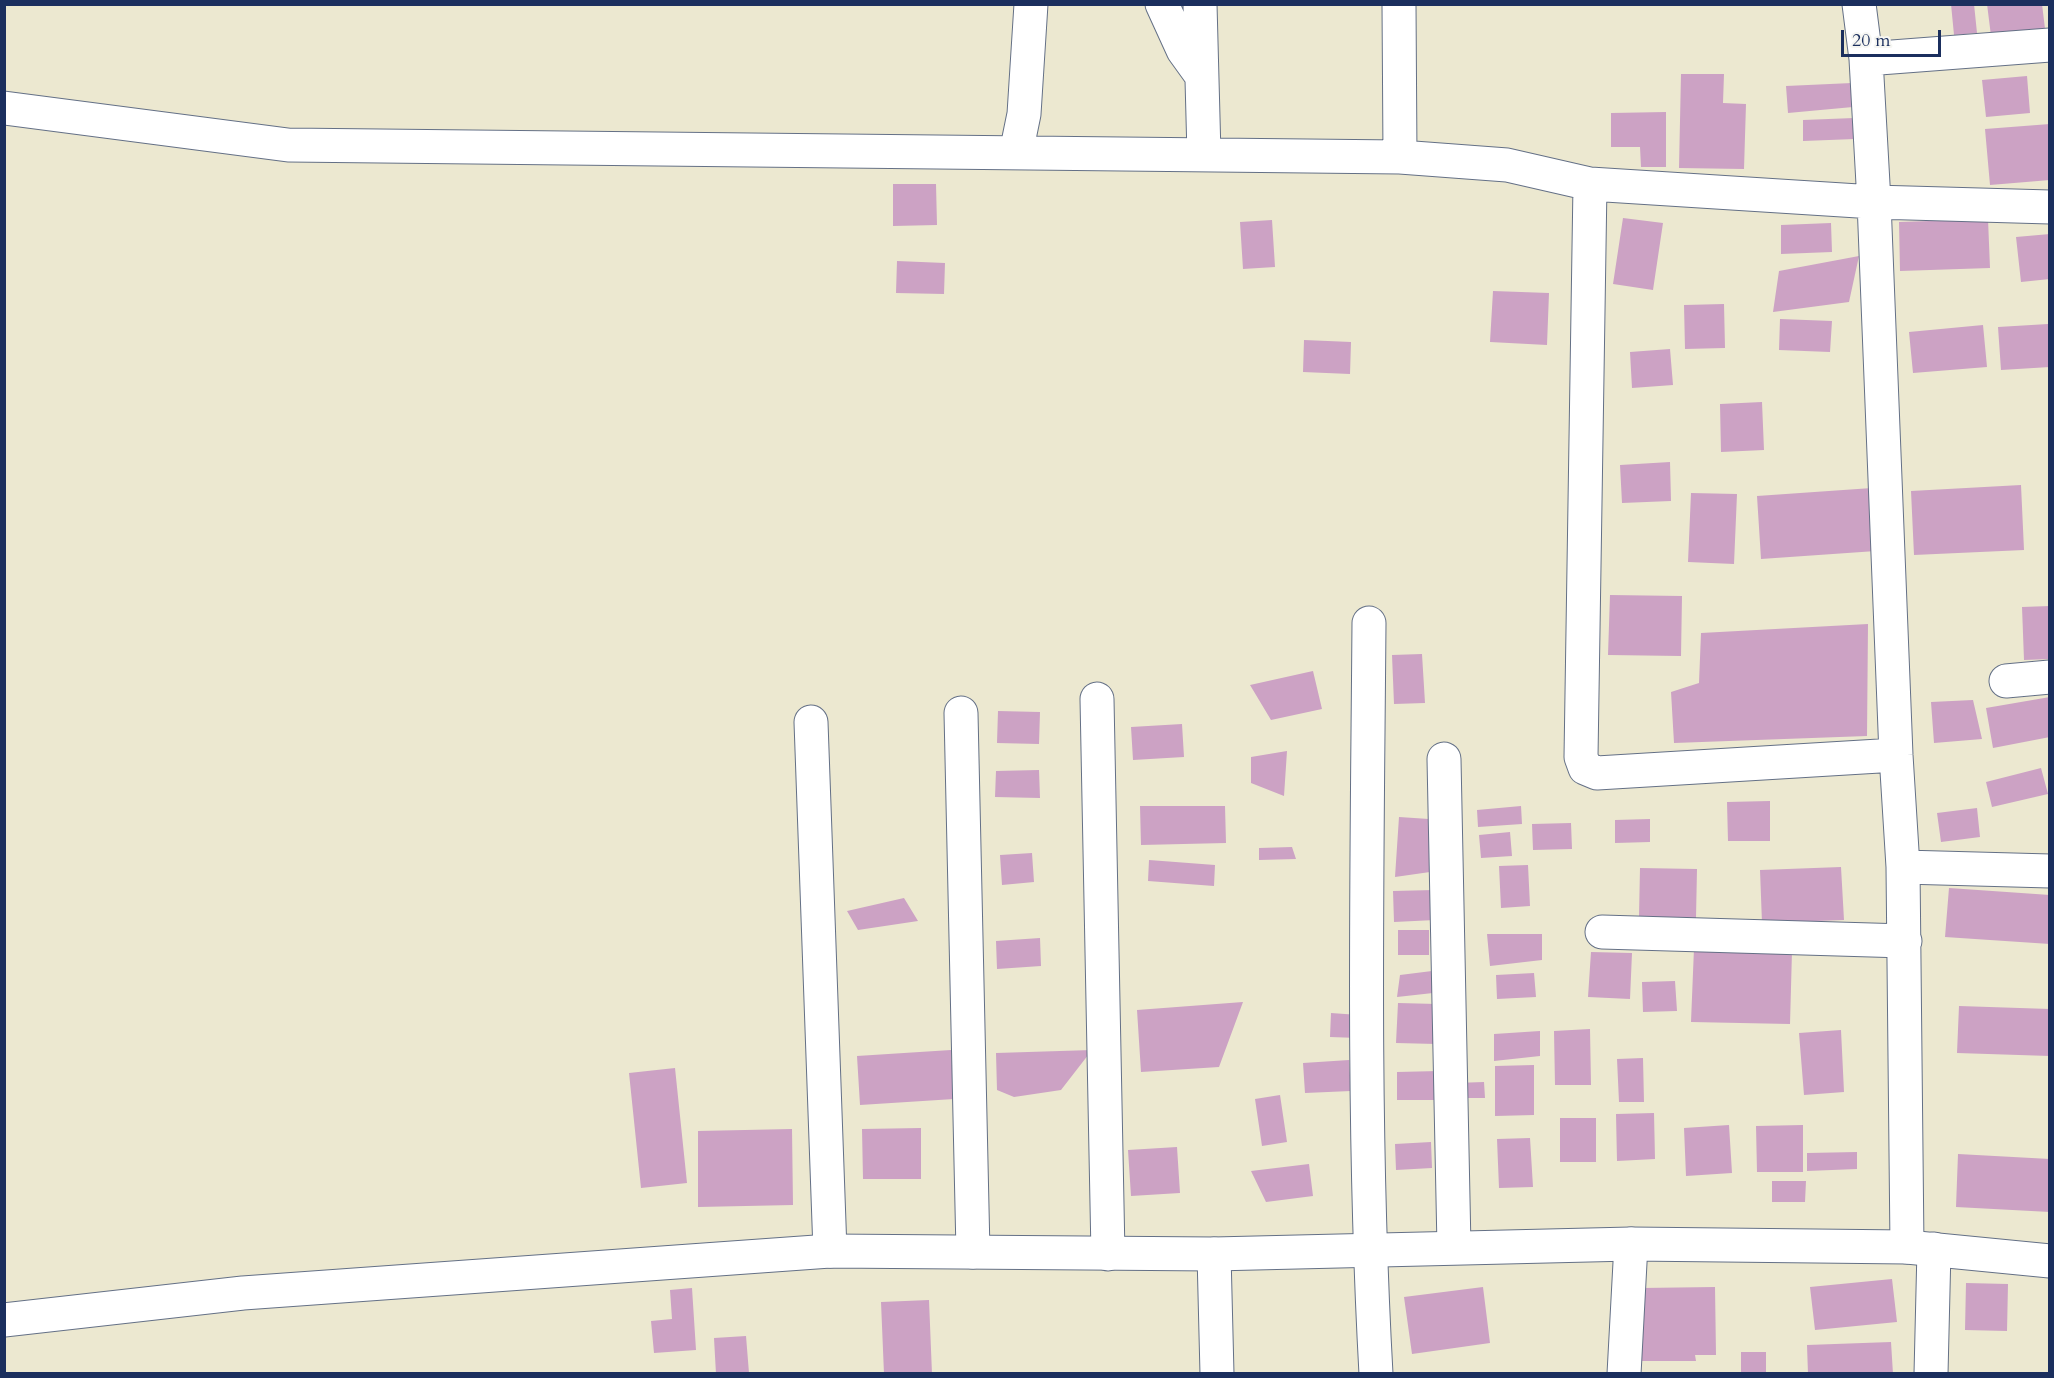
<!DOCTYPE html>
<html>
<head>
<meta charset="utf-8">
<style>
	body { margin:0 }
	#map { position:relative; width:2054px; height:1378px; overflow:hidden; background:#ece8d0; font-family:Cardo,serif }
	canvas { display:block }
	.frame { position:absolute; inset:0; border:6px solid #1b2f5e; pointer-events:none }
	.scale { position:absolute; left:1841px; top:30px; width:100px; height:27px; box-sizing:border-box; border:3px solid #1b2f5e; border-top:0; padding-left:8px; font-size:18px; line-height:21px; white-space:nowrap; color:#1b2f5e; -webkit-text-stroke:4px #f6f6f2; paint-order:stroke }
</style>
</head>
<body>
<div id="map">
<canvas width="2054" height="1378"></canvas>
<div class="frame"></div>
<div class="scale">20 m</div>
</div>
<script>
const ctx = document.querySelector('canvas').getContext('2d');
ctx.lineJoin = 'round';
function paint(path, color) {
  ctx.fillStyle = color;
  ctx.fill(path, 'evenodd');
}
function stroke(path, color, width, dash) {
  ctx.strokeStyle = color;
  ctx.lineWidth = width;
  ctx.lineCap = dash ? 'butt' : 'round';
  ctx.setLineDash(dash || []);
  ctx.stroke(path);
}
paint(new Path2D(`
	M1951 4H1974L1977 33 1954 35Z
	M1987 4H2042L2046 37 1992 44Z
	M1681 74H1724L1723 103 1746 104 1744 169 1679 168Z
	M2027 76 2030 113 1986 117 1982 80Z
	M1852 83 1853 107 1788 113 1786 86Z
	M1666 112V167H1641L1640 147H1611V113Z
	M1854 118 1855 139 1803 141V120Z
	M2050 124V180L1990 185 1985 129Z
	M893 184H936L937 225 893 226Z
	M1623 218 1663 223 1653 290 1613 284Z
	M1988 219 1990 268 1900 271 1899 222Z
	M1272 220 1275 267 1243 269 1240 222Z
	M1831 223 1832 252 1781 254V225Z
	M2050 234V279L2021 282 2016 237Z
	M1859 256 1849 302 1773 312 1779 271Z
	M897 261 945 263 944 294 896 293Z
	M1493 291 1549 293 1547 345 1490 342Z
	M1724 304 1725 348 1685 349 1684 305Z
	M1780 319 1832 321 1830 352 1779 350Z
	M2048 324 2050 367 2001 370 1998 327Z
	M1983 325 1987 367 1913 373 1909 332Z
	M1304 340 1351 342 1350 374 1303 372Z
	M1670 349 1673 385 1632 388 1630 352Z
	M1762 402 1764 450 1721 452 1720 404Z
	M1670 462 1671 501 1622 503 1620 465Z
	M2021 485 2024 550 1914 555 1911 491Z
	M1872 488 1876 551 1761 559 1757 496Z
	M1691 493 1737 494 1734 564 1688 562Z
	M1610 595 1682 596 1681 656 1608 655Z
	M2050 606V659L2024 660 2022 607Z
	M1868 624 1867 736 1674 743 1671 692 1699 683 1701 633Z
	M1422 654 1425 703 1394 704 1392 655Z
	M1313 671 1322 709 1271 720 1250 685Z
	M2050 697V737L1993 748 1986 708Z
	M1973 700 1982 739 1934 743 1931 702Z
	M998 711 1040 712 1039 744 997 743Z
	M1182 724 1184 757 1133 760 1131 727Z
	M1287 751 1284 796 1251 783V757Z
	M2041 768 2048 794 1992 807 1986 782Z
	M1039 770 1040 798 995 797 996 771Z
	M1770 801V841H1728L1727 802Z
	M1140 806H1225L1226 843 1141 845Z
	M1521 806 1522 824 1478 827 1477 810Z
	M1977 808 1980 837 1941 842 1937 813Z
	M1399 817 1429 819 1437 871 1395 877Z
	M1650 819V842L1615 843V820Z
	M1571 823 1572 849 1533 850 1532 824Z
	M1510 832 1512 856 1481 858 1479 835Z
	M1292 847 1296 859 1259 860V848Z
	M1032 853 1034 882 1002 885 1000 855Z
	M1149 860 1215 865 1214 886 1148 881Z
	M1528 865 1530 906 1501 908 1499 866Z
	M1841 867 1844 920 1762 923 1760 870Z
	M1640 868 1697 869 1696 918 1639 917Z
	M1949 888 2050 895V944L1945 937Z
	M1434 890 1435 920 1394 922 1393 891Z
	M904 898 918 921 858 930 847 911Z
	M1398 930H1429V955H1398Z
	M1487 934H1542V960L1490 966Z
	M1040 938 1041 966 997 969 996 941Z
	M1694 948 1792 951 1790 1024 1691 1022Z
	M1591 952 1632 953 1630 999 1588 997Z
	M1440 970 1442 992 1397 997 1400 975Z
	M1534 973 1536 997 1497 999 1496 975Z
	M1675 981 1677 1011 1643 1012 1642 982Z
	M1243 1002 1219 1067 1141 1072 1137 1010Z
	M1398 1003 1437 1004 1436 1044 1396 1043Z
	M1959 1006 2050 1009V1056L1957 1053Z
	M1331 1013 1359 1015 1358 1038 1330 1037Z
	M1590 1029 1591 1085H1555L1554 1031Z
	M1841 1030 1844 1092 1804 1095 1799 1033Z
	M1540 1031V1056L1494 1061V1034Z
	M951 1050 954 1099 860 1105 857 1056Z
	M1092 1050 1061 1090 1014 1097 997 1090 996 1053Z
	M1643 1058 1644 1102H1619L1617 1059Z
	M1349 1060 1351 1091 1305 1093 1303 1063Z
	M1534 1065V1115L1495 1116V1066Z
	M675 1068 687 1183 641 1188 629 1073Z
	M1439 1071 1440 1100H1397V1072Z
	M1484 1082 1485 1098H1455V1083Z
	M1280 1095 1287 1142 1262 1146 1255 1099Z
	M1654 1113 1655 1159 1617 1161 1616 1114Z
	M1560 1118H1596V1162H1560Z
	M1729 1125 1732 1173 1686 1176 1684 1128Z
	M1803 1125V1172H1757L1756 1126Z
	M921 1128V1179H863L862 1129Z
	M792 1129 793 1205 698 1207V1131Z
	M1530 1138 1533 1187 1499 1188 1497 1139Z
	M1431 1142 1432 1168 1396 1170 1395 1144Z
	M1177 1147 1180 1193 1131 1196 1128 1150Z
	M1857 1152V1169L1807 1171V1153Z
	M1958 1154 2050 1159V1212L1956 1207Z
	M1309 1164 1313 1196 1266 1202 1251 1171Z
	M1772 1181H1806L1805 1202H1772Z
	M1892 1279 1897 1322 1815 1330 1810 1287Z
	M1966 1283 2008 1284 2007 1331 1965 1330Z
	M1483 1287 1490 1343 1412 1354 1404 1297Z
	M1715 1287 1716 1355H1695L1696 1361H1642L1641 1288Z
	M692 1288 696 1350 654 1353 651 1321 672 1319 670 1290Z
	M929 1300 932 1374H884L881 1302Z
	M746 1336 749 1373 716 1374 714 1338Z
	M1891 1342 1893 1374H1808L1807 1345Z
	M1741 1352H1766V1374H1741Z`), '#cca2c4');
const minor = new Path2D(`
	M1162 4 1183 50 1201 75
	M1200 4 1204 155
	M1399 4 1400 157
	M1859 4 1866 59 1874 202 1896 755 1903 867 1907 1247
	M1866 59 2050 45
	M4 108 288 145 1400 157 1507 165 1590 184 1874 202 2050 207
	M1016 153 1024 114 1031 4
	M1590 184 1581 757 1585 768 1597 773 1896 755
	M1369 623C1367 873 1362 1124 1376 1374
	M2006 681 2050 677
	M1097 699 1108 1254
	M961 713 973 1252
	M811 722 830 1251
	M1444 759 1454 1247
	M1903 867 2050 871
	M1602 932 1905 941
	M1214 1254 1217 1374
	M1624 1374 1631 1244
	M1931 1374 1934 1249`);
const tertiary = new Path2D(`
	M4 1320 243 1293 830 1251 1214 1254 1631 1244 1907 1247 2050 1261`);
stroke(minor, '#647086', 35);
stroke(tertiary, '#647086', 35);
stroke(minor, '#fff', 33);
stroke(tertiary, '#fff', 33);
</script>
</body>
</html>
